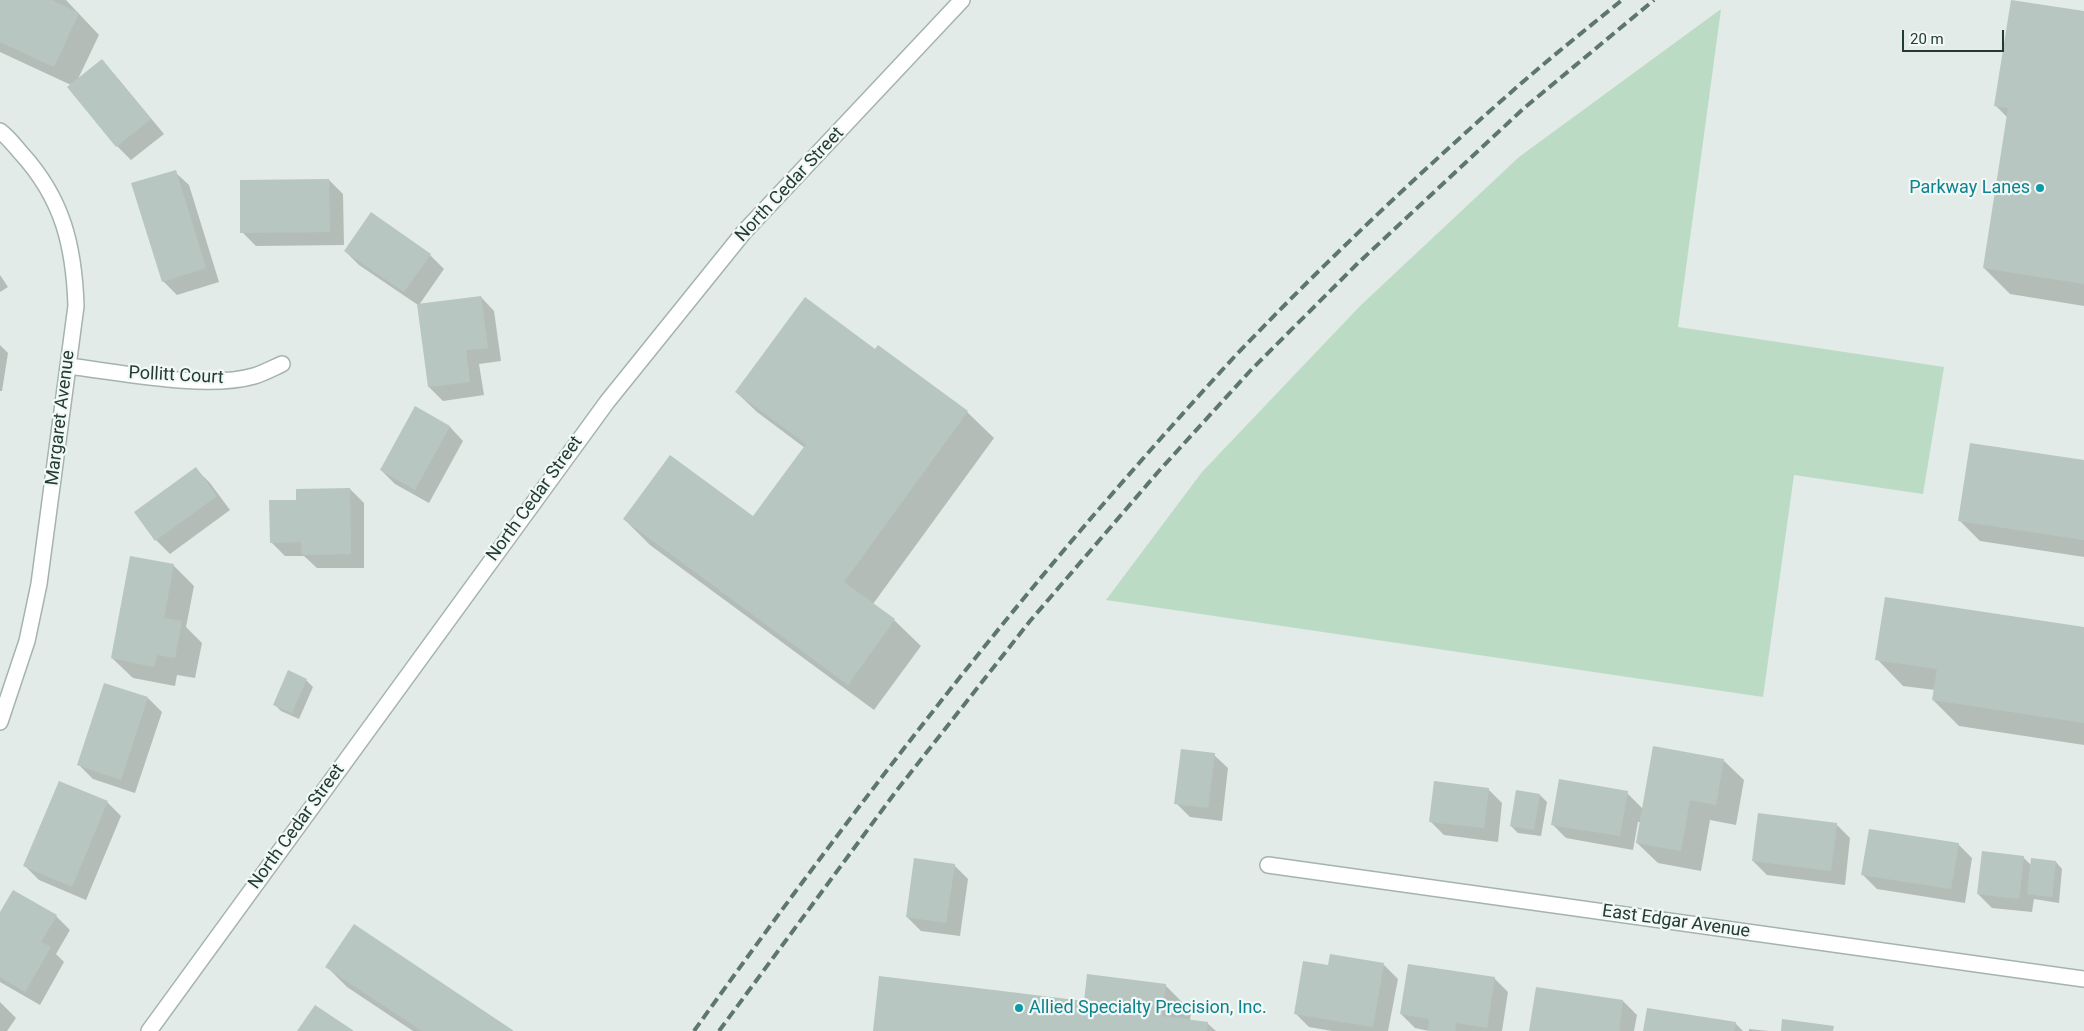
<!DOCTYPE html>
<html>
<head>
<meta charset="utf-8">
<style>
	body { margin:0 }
	#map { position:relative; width:2084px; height:1031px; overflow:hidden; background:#e2ebe7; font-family:Roboto,sans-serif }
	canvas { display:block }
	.scale { position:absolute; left:1902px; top:30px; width:102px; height:22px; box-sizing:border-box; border:2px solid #233b35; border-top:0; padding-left:6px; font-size:15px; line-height:18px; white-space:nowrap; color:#233b35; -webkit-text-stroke:4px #f2f8f5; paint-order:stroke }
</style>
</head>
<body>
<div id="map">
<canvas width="2084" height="1031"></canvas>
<div class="scale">20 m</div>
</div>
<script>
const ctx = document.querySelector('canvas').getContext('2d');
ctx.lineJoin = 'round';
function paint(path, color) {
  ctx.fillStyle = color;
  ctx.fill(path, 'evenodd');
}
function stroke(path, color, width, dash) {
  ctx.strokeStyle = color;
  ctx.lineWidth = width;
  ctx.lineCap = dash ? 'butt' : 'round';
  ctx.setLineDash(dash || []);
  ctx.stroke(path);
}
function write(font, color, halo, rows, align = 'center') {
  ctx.font = font + ' Roboto,sans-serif';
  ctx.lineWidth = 4.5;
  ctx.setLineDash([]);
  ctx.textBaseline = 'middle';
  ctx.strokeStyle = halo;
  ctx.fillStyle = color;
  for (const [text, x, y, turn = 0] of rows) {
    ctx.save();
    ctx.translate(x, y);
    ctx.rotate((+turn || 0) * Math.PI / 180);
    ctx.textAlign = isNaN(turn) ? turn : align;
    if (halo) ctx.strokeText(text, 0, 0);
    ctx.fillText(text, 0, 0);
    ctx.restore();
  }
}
paint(new Path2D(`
	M1721 9 1678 327 1944 367 1923 494 1794 475 1763 697 1106 600 1202 472 1360 306 1519 157Z`), '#bcdbc5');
paint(new Path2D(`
	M0 0H66L99 35 78 79 102 61 115 75 164 134 131 160 117 146 71 85 0 52Z
	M2084 12V306L2010 294 1984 268 2008 118 1996 106Z
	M175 172 189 185 219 282 177 295 163 281Z
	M329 180 343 194 344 245 256 246 242 232Z
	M345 251 430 255 444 269 419 305 481 297 494 311 501 361 479 364 484 395 443 401 429 387 418 305 359 265Z
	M0 275 8 287 0 292Z
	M0 345 8 353 2 391H0Z
	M876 351 967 412 994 438 873 604 894 620 921 646 874 710 650 545 624 519 754 518 805 448 757 412 736 392Z
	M415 408 450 427 463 441 429 503 395 484 381 470Z
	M2084 461V557L1980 541 1960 521Z
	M196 469 210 483 230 510 170 554 156 540Z
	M350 489 364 503V568H317L304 556H285L271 542 298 501Z
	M173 565 194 586 186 627 202 643 195 678 177 675 175 686 133 678 112 658Z
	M2084 628V745L1959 726 1933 700 1935 690 1903 686 1877 659Z
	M306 680 313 687 299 719 281 711 275 705Z
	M148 698 162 712 135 793 93 779 79 765Z
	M1214 755 1228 768 1222 821 1190 817 1176 803Z
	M1723 760 1744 780 1736 825 1710 820 1701 871 1658 863 1637 843 1641 822H1638L1633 850 1566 838 1552 824 1627 793 1643 809Z
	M1488 789 1502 803 1498 842 1444 835 1430 821Z
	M1540 795 1547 802 1541 836 1518 833 1511 826Z
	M107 802 121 816 86 900 39 880 25 866Z
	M1836 824 1850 838 1845 885 1767 875 1753 861Z
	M1958 844 1972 858 1965 903 1877 889 1863 875Z
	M2023 857 2032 866 2056 862 2062 869 2059 903 2034 899 2032 912 1992 908 1978 894Z
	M954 865 968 879 960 936 921 931 907 917Z
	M0 914 56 916 70 930 56 954 64 962 40 1005 0 982Z
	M1384 965 1398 979 1388 1031H1332L1309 1027 1295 1013 1329 967Z
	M327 967 512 1031H413L347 987Z
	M1494 978 1508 992 1502 1031H1429L1415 1028 1401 1014Z
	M1165 985 1191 1011 1190 1020 1207 1023 1216 1031H874L1085 1002Z
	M1623 1001 1637 1015 1634 1031H1531Z
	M0 1002 16 1018 7 1031H0Z
	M1735 1023 1743 1031H1645Z
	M1749 1029 1769 1031H1749Z`), '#0003');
paint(new Path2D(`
	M0 0H53V1L79 13 54 67 0 42Z
	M2011 0 2084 11V284L1983 268 2008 108 1994 106Z
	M102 59 151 119 116 147 67 87Z
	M176 170 206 268 162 282 131 183Z
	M329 179 330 232 240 233V180Z
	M371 212 431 254 404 292 344 251Z
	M481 296 488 348 466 350 470 382 428 387 417 304Z
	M805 297 875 349 878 345 968 411 844 582 895 619 848 685 623 519 670 455 753 516 806 444 735 392Z
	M415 406 450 426 415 490 380 470Z
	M1970 443 2084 460V540L1958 521Z
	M196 467 217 496 155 541 134 512Z
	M350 488 351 554 302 555 301 542 270 543 269 500H296V489Z
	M130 556 174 564 164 618 182 621 175 658 157 655 154 667 111 658Z
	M1885 597 2084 627V723L1932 700 1937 669 1875 660Z
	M288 670 307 679 292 713 273 705Z
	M104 683 148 697 121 780 77 765Z
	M1653 746 1724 759 1716 805 1690 800 1681 851 1636 843Z
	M1181 749 1215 753 1208 808 1174 804Z
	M1559 779 1628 791 1620 836 1551 825Z
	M59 781 108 801 72 887 23 866Z
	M1434 781 1489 788 1484 828 1429 822Z
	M1516 790 1540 794 1534 830 1510 826Z
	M1758 813 1837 823 1831 871 1752 861Z
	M1869 829 1959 843 1951 889 1861 875Z
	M1982 851 2024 856 2019 899 1977 894Z
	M914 858 955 864 946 923 906 917Z
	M2031 858 2056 861 2052 897 2027 894Z
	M13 890 57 915 41 942 51 947 25 992 0 977V912Z
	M354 924 514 1031H422L325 967Z
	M1330 954 1384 963 1373 1027 1294 1014 1303 961 1328 965Z
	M1408 964 1495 977 1487 1028 1456 1023 1455 1031H1428L1429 1019 1400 1014Z
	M1087 974 1166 984 1162 1016 1208 1022 1207 1031H873L879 976 1084 1001Z
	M1536 987 1623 1000 1619 1031H1529Z
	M315 1005 354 1031H297Z
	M1647 1008 1736 1022 1734 1031H1643Z
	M1782 1019 1834 1026 1833 1031H1781Z`), '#b7c6c0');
const minor = new Path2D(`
	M0 131C8 137 15 146 21 153 63 199 74 246 76 306L39 584 27 641 0 722
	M68 366C119 372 206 390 254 376 264 373 273 368 282 364
	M1268 865 2084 979
	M149 1031 607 402 744 232 962 0`);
stroke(minor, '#a5b3ae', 18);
stroke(minor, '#fff', 15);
stroke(new Path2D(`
	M694 1031C820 855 951 682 1092 517 1139 463 1187 408 1236 355 1323 264 1415 177 1509 94 1545 62 1584 31 1622 0
	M719 1031 897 790 1030 621 1158 472 1251 370 1357 264 1523 109 1654 0`), '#5d7670', 4, [10, 5]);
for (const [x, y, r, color] of [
	[2040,188,5,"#0f9aa8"],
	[1019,1008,5,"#0f9aa8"]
]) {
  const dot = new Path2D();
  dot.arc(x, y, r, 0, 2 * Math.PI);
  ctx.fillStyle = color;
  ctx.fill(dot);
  stroke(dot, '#f2f8f5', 2);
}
write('18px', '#233b35', '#f2f8f5', [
	["North Cedar Street",790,185,-47],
	["Pollitt Court",176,376,3],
	["Margaret Avenue",61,418,-83],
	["North Cedar Street",535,499,-54],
	["North Cedar Street",297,827,-54],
	["East Edgar Avenue",1676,922,8]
]);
write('18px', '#0d838f', '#f2f8f5', [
	["Parkway Lanes",2030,188],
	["Allied Specialty Precision, Inc.",1029,1008,"left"]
], 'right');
</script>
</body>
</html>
